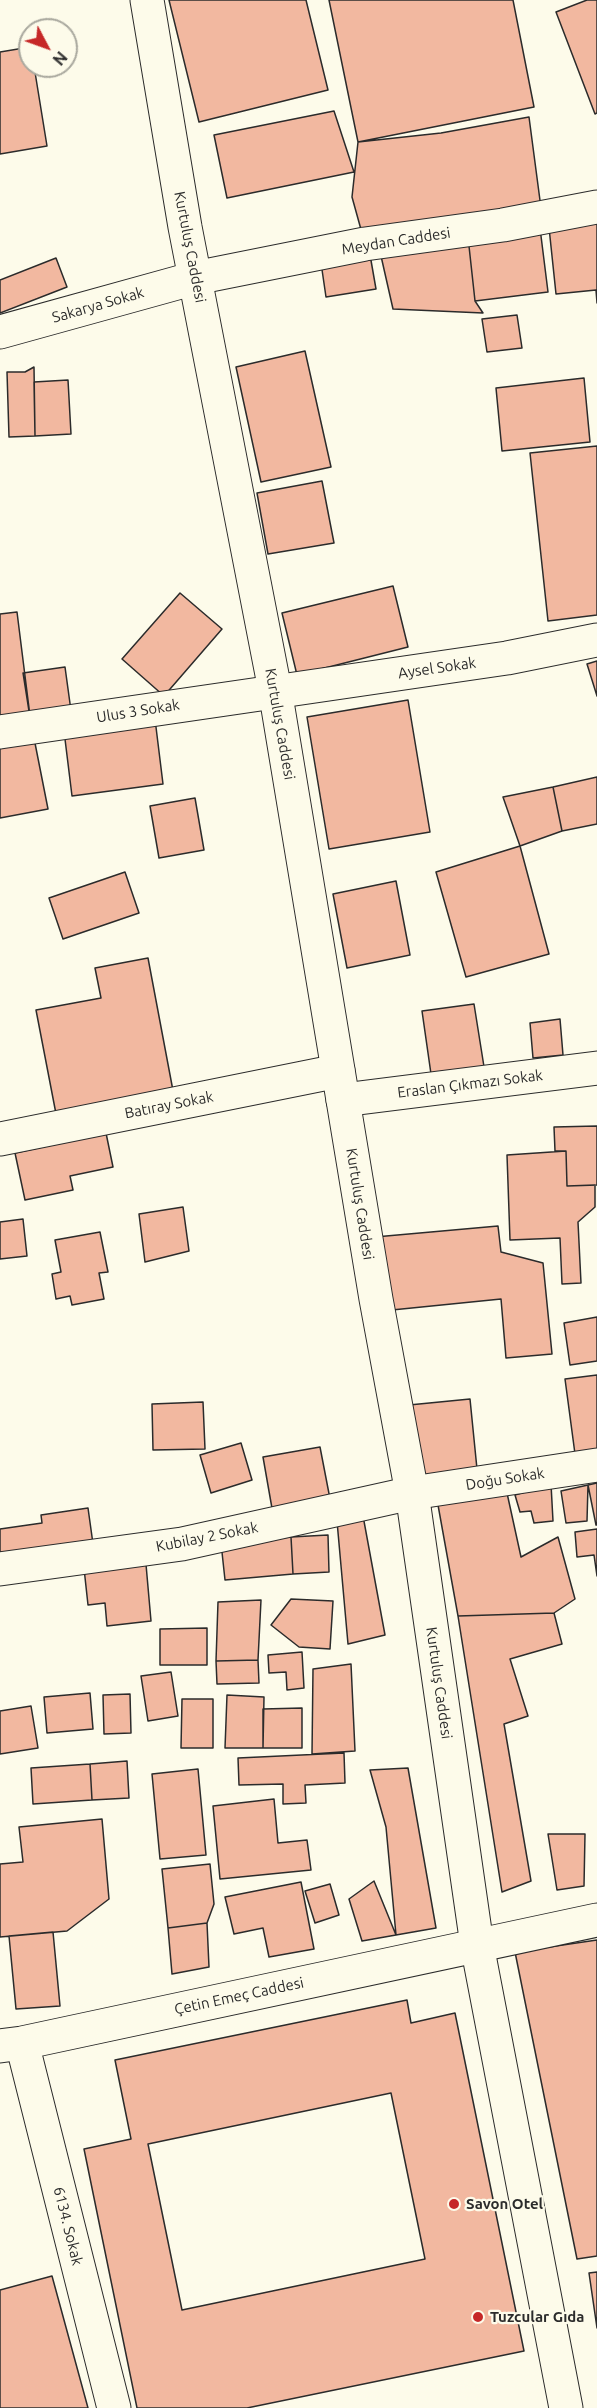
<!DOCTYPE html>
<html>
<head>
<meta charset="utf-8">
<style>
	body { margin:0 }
	#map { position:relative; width:597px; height:2408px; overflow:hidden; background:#fdfbea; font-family:Ubuntu,sans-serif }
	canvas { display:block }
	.north { position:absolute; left:18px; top:18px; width:60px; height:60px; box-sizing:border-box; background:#fdfbea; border:2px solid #a9a89e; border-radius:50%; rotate:131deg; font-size:16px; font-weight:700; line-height:24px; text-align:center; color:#2b2b2b }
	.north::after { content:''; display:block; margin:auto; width:21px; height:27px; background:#c62828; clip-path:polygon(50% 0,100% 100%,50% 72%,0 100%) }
</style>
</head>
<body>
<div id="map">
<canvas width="597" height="2408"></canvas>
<div class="north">N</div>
</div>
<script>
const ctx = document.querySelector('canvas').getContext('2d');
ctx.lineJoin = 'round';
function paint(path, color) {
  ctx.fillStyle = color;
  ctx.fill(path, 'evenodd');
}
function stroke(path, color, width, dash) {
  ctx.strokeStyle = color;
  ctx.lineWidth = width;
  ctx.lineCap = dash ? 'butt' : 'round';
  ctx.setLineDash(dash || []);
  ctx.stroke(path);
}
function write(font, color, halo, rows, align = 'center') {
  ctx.font = font + ' Ubuntu,sans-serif';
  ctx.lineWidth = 4.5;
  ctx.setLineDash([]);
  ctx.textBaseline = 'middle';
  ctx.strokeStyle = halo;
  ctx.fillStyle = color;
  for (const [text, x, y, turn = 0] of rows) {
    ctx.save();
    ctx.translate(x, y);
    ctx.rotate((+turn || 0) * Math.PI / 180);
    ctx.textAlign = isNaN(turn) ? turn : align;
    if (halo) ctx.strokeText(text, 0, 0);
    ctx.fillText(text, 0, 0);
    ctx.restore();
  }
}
const building = new Path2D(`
	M169 0H306L328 90 199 122Z
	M329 0H513L534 107 358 142Z
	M587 0H597V113L595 114 556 12Z
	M30 47V66H34L47 146 0 154V52Z
	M334 111 354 172 227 198 214 135Z
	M529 117 541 208 365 244 352 197 358 142 441 133Z
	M597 213V303L596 290 556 294 548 218Z
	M540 228 548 292 475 301 468 237Z
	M468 237 475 301 483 313 393 309 381 256Z
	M369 249 376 289 326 297 320 256Z
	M56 258 67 287 0 313V280Z
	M517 315 522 348 487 352 482 319Z
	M305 351 331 467 261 482 236 367Z
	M34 367 35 436 9 437 7 372H25Z
	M584 378 590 442 502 451 496 388Z
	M68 380 71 434 35 436 34 382Z
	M597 446V615L548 621 530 453Z
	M322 481 334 543 268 554 257 493Z
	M393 586 408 647 297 675 282 613Z
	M180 593 222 629 164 696 122 659Z
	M17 612 31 724 0 728V614Z
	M597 661V696L587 664Z
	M65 667 72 718 31 724 23 673Z
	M408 700 430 832 329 849 307 717Z
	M155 719 163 784 72 796 64 731Z
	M33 733 48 809 0 818V740Z
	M597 777V824L562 831 553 787Z
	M553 787 562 831 520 846 503 797Z
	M195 798 204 850 159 858 150 806Z
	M520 846 549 954 466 977 436 872Z
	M125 872 139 913 63 939 49 898Z
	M396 881 410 955 347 968 333 894Z
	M148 958 174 1096 57 1119 36 1010 101 998 95 968Z
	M474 1004 485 1073 432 1081 422 1011Z
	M560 1019 563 1055 533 1058 530 1023Z
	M597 1126V1185L567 1186 566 1151H555L554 1127Z
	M106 1133 113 1167 70 1176 73 1190 25 1200 15 1153Z
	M566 1151 567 1186 595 1185V1207L578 1222 581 1283 562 1284 560 1238 510 1240 507 1155Z
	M183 1207 189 1251 145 1262 139 1214Z
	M23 1219 27 1256 0 1259V1222Z
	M498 1226 501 1252 543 1263 552 1354 506 1358 501 1299 382 1311 375 1237Z
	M100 1232 108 1272 99 1273 104 1299 72 1305 70 1296 56 1299 52 1274 61 1272 55 1240Z
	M597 1317V1361L570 1365 564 1323Z
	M597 1375V1451L575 1454 565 1379Z
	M470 1399 478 1479 417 1485 409 1405Z
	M203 1402 205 1449 153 1450 152 1404Z
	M241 1443 252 1480 211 1493 200 1455Z
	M320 1447 331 1504 273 1514 263 1457Z
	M597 1483V1525H596L588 1485Z
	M551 1484 553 1521 534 1523 531 1511 520 1512 515 1495Z
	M588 1485 587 1521 566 1523 561 1491Z
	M507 1493 521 1557 558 1537 575 1599 554 1613 458 1616 438 1505Z
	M361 1505 385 1635 348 1644 336 1510Z
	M88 1508 94 1551 0 1566V1529L42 1523 41 1515Z
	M597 1529V1576L594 1555 577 1557 575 1532Z
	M328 1535 329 1572 293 1574 291 1537Z
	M291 1537 293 1574 225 1580 221 1543Z
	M145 1553 151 1621 107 1626 105 1603 88 1605 83 1559Z
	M291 1599 333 1601 330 1649 299 1647 271 1625Z
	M261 1600 258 1660 216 1661 218 1602Z
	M554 1613 562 1644 510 1659 528 1716 504 1724 531 1881 502 1892 458 1616Z
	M207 1628V1665H160V1629Z
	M302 1652 304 1688 287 1690 286 1672 269 1673 268 1655Z
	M258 1660 259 1683 217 1684 216 1661Z
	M351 1664 355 1751 312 1754 313 1669Z
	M171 1672 178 1716 148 1721 141 1676Z
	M90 1693 93 1729 47 1733 44 1697Z
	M130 1694 131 1733 104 1734 103 1695Z
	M227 1695 264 1697 263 1748H225Z
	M182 1699H213V1748H181Z
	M31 1706 38 1748 0 1754V1711Z
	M302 1708V1748H263V1709Z
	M344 1753 345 1783 305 1785 306 1803 283 1804V1784L239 1785 238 1758Z
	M127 1761 129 1798 92 1800 90 1764Z
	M90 1764 92 1800 33 1804 31 1768Z
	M408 1768 436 1928 396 1935 386 1827 370 1770Z
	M198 1769 206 1855 160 1859 152 1774Z
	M274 1799 278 1843 307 1840 311 1870 220 1879 213 1806Z
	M102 1819 109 1899 67 1931 0 1937V1864L23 1862 19 1827Z
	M548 1834H585L584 1886 557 1890Z
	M210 1864 214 1904 207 1923 168 1928 162 1869Z
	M374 1881 396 1935 362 1941 349 1899Z
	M301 1882 314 1949 269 1957 263 1928 234 1934 225 1897Z
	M330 1884 339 1915 315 1923 305 1891Z
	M207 1923 209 1967 172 1974 168 1928Z
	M53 1932 60 2006 16 2009 9 1936Z
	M597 1940V2256L577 2259 515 1952Z
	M407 2000 411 2023 455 2013 524 2351 247 2408H137L84 2149 131 2139 115 2060ZM391 2093 425 2259 182 2310 148 2144Z
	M597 2272V2328L589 2273Z
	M52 2276 88 2408H0V2290Z`);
paint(building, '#f2b8a0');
stroke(building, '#2b2b2b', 1.5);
const street = new Path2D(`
	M0 332 195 278 365 244 503 225 597 207
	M0 732 507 658 597 640
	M343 1100 597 1068
	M0 1139 338 1071
	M0 1569 182 1544 412 1493
	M22 2043 114 2408
	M0 2046 22 2043 597 1920`);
const secondary = new Path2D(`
	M412 1493 597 1465`);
const primary = new Path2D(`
	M147 0 185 227 275 690 376 1299 412 1493 477 1945 566 2408`);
stroke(street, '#2b2b2b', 35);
stroke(secondary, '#2b2b2b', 35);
stroke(primary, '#2b2b2b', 35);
stroke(street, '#fdfbea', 33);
stroke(secondary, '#fdfbea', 33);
stroke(primary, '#fdfbea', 33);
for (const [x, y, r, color] of [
	[454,2204,6,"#c62828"],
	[478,2317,6,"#c62828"]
]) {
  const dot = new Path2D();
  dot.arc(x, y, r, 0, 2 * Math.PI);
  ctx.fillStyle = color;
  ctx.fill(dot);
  stroke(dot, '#fdfbea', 2);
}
write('15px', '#2b2b2b', '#fdfbea', [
	["Meydan Caddesi",396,241,-9],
	["Kurtuluş Caddesi",190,247,79],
	["Sakarya Sokak",98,305,-16],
	["Aysel Sokak",437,668,-8],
	["Ulus 3 Sokak",138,711,-9],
	["Kurtuluş Caddesi",280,724,80],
	["Eraslan Çıkmazı Sokak",470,1084,-7],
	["Batıray Sokak",169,1105,-11],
	["Kurtuluş Caddesi",360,1204,81],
	["Doğu Sokak",505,1479,-9],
	["Kubilay 2 Sokak",207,1537,-11],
	["Kurtuluş Caddesi",439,1683,82],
	["Çetin Emeç Caddesi",239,1996,-12],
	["6134. Sokak",68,2226,76]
]);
write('bold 15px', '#2b2b2b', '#fdfbea', [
	["Savon Otel",466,2204],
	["Tuzcular Gıda",490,2317]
], 'left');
</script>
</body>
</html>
